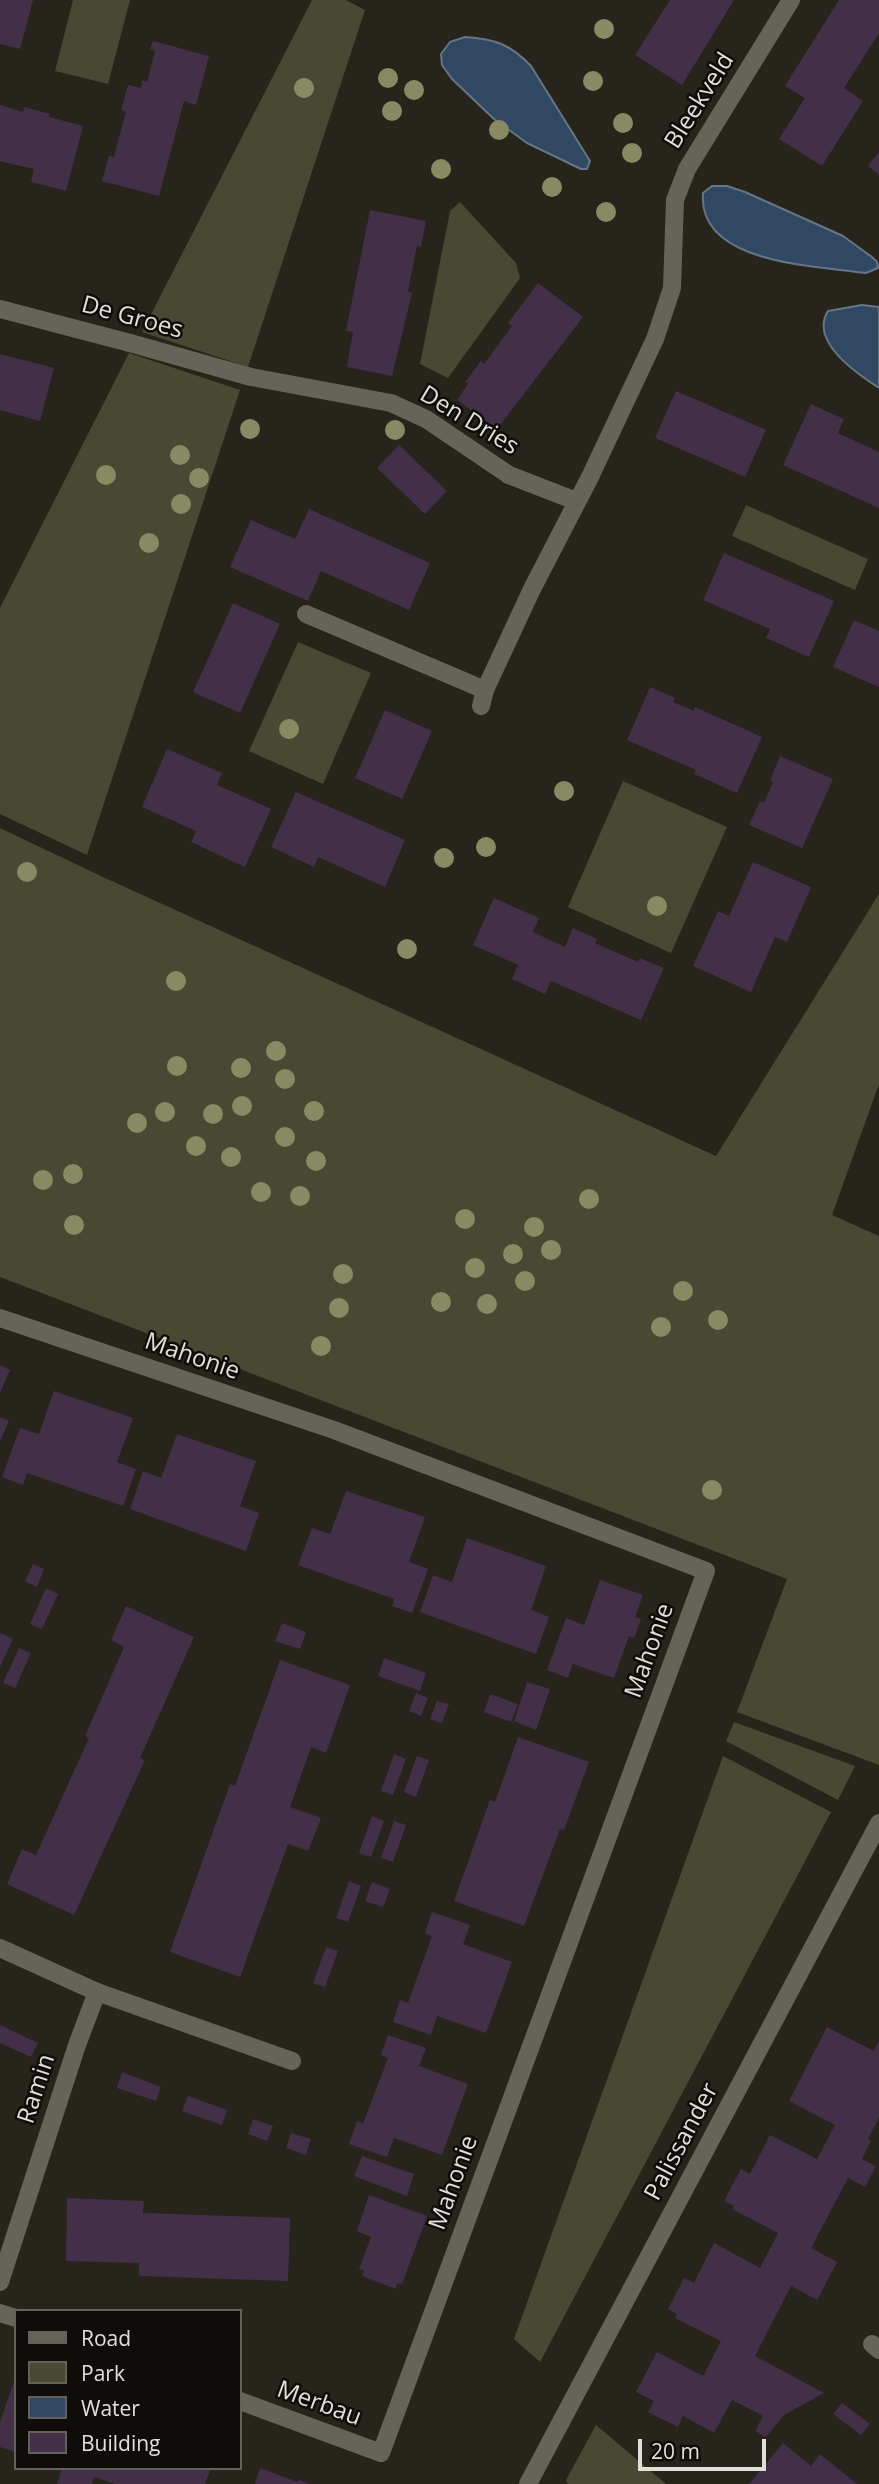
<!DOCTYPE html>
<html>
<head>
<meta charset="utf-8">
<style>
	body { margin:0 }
	#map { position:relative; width:879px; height:2484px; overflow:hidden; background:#26241b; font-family:"Open Sans",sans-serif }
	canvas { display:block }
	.legend { position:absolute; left:14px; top:2309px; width:228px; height:161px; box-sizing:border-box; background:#0e0d09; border:2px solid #62615c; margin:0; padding:9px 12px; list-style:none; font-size:21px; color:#e1dfd9 }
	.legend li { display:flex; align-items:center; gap:14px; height:35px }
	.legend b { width:35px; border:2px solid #62615c }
	.scale { position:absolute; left:638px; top:2439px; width:128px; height:32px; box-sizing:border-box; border:4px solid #e1dfd9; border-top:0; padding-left:9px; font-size:21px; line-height:24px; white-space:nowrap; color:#e1dfd9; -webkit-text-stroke:5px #0e0d09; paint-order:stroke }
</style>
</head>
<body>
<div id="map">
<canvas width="879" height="2484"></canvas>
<ul class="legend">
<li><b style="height:9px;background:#666358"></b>Road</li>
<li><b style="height:19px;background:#474932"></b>Park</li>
<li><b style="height:19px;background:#314862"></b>Water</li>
<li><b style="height:19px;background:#442f49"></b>Building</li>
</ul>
<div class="scale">20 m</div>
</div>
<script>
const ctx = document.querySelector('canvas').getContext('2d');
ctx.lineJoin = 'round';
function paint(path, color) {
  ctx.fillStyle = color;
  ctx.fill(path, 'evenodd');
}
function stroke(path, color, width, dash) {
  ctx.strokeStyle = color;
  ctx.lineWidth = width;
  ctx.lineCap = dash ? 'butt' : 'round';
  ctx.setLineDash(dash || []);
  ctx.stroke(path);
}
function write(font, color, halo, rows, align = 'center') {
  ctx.font = font + ' "Open Sans",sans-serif';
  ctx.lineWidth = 5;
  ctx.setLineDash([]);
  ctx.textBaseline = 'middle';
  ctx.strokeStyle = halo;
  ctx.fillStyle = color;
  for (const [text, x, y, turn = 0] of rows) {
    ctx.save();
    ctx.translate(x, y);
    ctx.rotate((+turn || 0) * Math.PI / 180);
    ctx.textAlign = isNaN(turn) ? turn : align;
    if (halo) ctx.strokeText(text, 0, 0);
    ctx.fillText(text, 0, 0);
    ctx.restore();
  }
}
paint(new Path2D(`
	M73 0H130L108 84 55 71Z
	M312 0H346L365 10 248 367 142 332Z
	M460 202 516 263 520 278 448 378 420 364 450 211Z
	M129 353 240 390 87 855 0 814V608Z
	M746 505 868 559 855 590 732 536Z
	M298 642 371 673 323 784 249 751Z
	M623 781 727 827 671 953 568 907Z
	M0 828 103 877 716 1156 879 894V1084L832 1215 879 1236V1765L737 1712 787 1579 0 1277Z
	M734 1722 855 1766 838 1800 726 1741Z
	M723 1756 831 1812 540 2362 514 2339Z
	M596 2425 666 2484H568L566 2480Z`), '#474932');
const water = new Path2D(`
	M465 37C495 39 510 44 531 66L590 161 587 169H581L527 143 494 119 452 79 442 65 441 54 450 42Z
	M712 186H727L745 192 843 236 872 257 877 262 878 268 866 273C819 266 697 265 703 193Z
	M862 305 879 307V388C856 373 809 341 828 311Z`);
paint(water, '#314862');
stroke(water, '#667586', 2);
paint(new Path2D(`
	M0 0H33L20 49 0 44Z
	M670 0H734L682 85 635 55Z
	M839 0H879V33L844 88 863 101 822 166 779 139 805 98 785 86Z
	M153 41 209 56 196 105 184 101 159 196 102 181 109 156 114 157 120 134 126 112 121 110 128 85 141 88 142 80 147 82 155 51 150 49Z
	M0 105 23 112 24 107 50 114 49 117 83 126 66 191 31 182 34 169 0 161Z
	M879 152V175L868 166Z
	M370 210 426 221 421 247 417 246 408 291 412 293 392 376 347 367 353 332 346 331Z
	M538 283 583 317 497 429 457 400 468 384 465 382 481 361 484 364 512 326 508 323Z
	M0 354 54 368 40 421 0 410Z
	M676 391 766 430 745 477 655 438Z
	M811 404 844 419 838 433 879 452V508L783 465Z
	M399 445 447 491 425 514 377 468Z
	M309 509 430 563 409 610 321 571 308 601 230 567 251 520 295 539Z
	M724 553 834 601 809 657 766 638 770 629 703 600Z
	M233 603 280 624 240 713 193 692Z
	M854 620 879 631V687L833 667Z
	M650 687 675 698 673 702 694 711 695 707 762 737 737 793 694 774 696 770 627 740Z
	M385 710 432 731 402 799 355 778Z
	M167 749 222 773 217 785 271 809 245 867 191 842 196 831 142 807Z
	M780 756 833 779 802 848 749 825 760 801 764 803 773 782 770 780Z
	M296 792 405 840 385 887 318 857 314 867 271 847Z
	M753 862 811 887 787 942 775 937 751 992 693 966 718 911 729 916Z
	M494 898 539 918 533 932 565 947 573 928 597 939 595 943 638 962 640 958 664 968 641 1020 551 981 545 994 512 979 518 965 473 945Z
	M0 1365 10 1370 0 1393Z
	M54 1391 133 1418 117 1462 136 1469 123 1506 27 1473 23 1485 2 1477 20 1428 39 1434Z
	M0 1417 9 1421 0 1441Z
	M177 1434 256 1461 240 1506 259 1513 246 1551 130 1509 143 1471 161 1478Z
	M346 1491 425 1517 409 1562 428 1569 412 1613 392 1606 394 1599 298 1565 312 1528 330 1534Z
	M467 1538 546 1566 531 1610 549 1617 536 1654 420 1612 433 1575 452 1582Z
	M33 1564 44 1569 37 1587 25 1581Z
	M600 1580 643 1595 635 1617 641 1619 634 1638 629 1636 614 1678 573 1664 568 1678 547 1670 566 1618 584 1625Z
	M46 1588 58 1594 42 1629 30 1624Z
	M126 1606 194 1637 140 1758 145 1760 74 1915 7 1884 22 1849 36 1855 89 1738 85 1736 124 1647 111 1640Z
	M282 1623 306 1632 300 1649 275 1641Z
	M1 1633 13 1639 0 1667V1635Z
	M19 1648 31 1653 15 1688 3 1683Z
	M384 1658 426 1673 420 1691 378 1676Z
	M280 1660 350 1685 326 1753 311 1747 290 1807 321 1818 308 1851 288 1844 240 1977 170 1952 230 1784 235 1786Z
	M527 1682 550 1689 536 1730 514 1721Z
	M416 1693 428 1698 421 1716 409 1711Z
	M490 1694 518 1704 511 1722 484 1712Z
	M437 1701 449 1704 442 1723 430 1719Z
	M518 1737 589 1762 564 1830 560 1829 524 1926 454 1901 490 1800 495 1802Z
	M394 1754 406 1759 393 1795 381 1791Z
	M417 1756 429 1760 416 1797 404 1792Z
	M372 1816 384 1821 371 1857 359 1853Z
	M394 1821 406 1825 393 1862 381 1858Z
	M349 1881 361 1886 348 1922 336 1918Z
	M372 1882 390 1889 383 1907 365 1901Z
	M432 1912 470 1925 463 1944 512 1962 486 2033 437 2016 431 2035 393 2022 400 2000 408 2003 432 1936 425 1933Z
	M326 1947 338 1951 325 1987 313 1983Z
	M0 2025 38 2043 31 2057 0 2043Z
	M827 2027 874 2051 879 2040V2118L868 2139 871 2141 862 2159 876 2166 865 2187 848 2178 811 2248 837 2262 817 2300 791 2286 755 2356 824 2393 784 2415 766 2437 755 2431 763 2416 732 2400 714 2433 683 2416 678 2427 648 2412 654 2401 636 2392 657 2352 703 2376 712 2359 721 2341 675 2318 677 2314 668 2309 684 2278 694 2283 714 2243 760 2268 778 2233 732 2209 734 2206 724 2201 741 2169 750 2174 770 2135 817 2159 835 2125 789 2101Z
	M388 2035 426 2048 419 2066 468 2084 442 2155 394 2138 387 2157 349 2144 357 2121 363 2124 388 2058 381 2055Z
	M122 2072 161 2087 156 2101 117 2088Z
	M188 2096 227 2110 222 2125 182 2111Z
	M253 2119 273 2126 267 2141 248 2134Z
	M291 2133 311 2139 306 2155 286 2148Z
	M362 2156 414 2174 407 2196 354 2176Z
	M369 2195 427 2216 402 2284 397 2283 396 2289 362 2276 364 2271 359 2269 371 2237 357 2231Z
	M67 2198 144 2201 143 2213 290 2218 288 2281 139 2276V2263L66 2261Z
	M15 2379H16V2452L0 2447V2422Z
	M842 2403 870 2424 861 2435 833 2414Z
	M783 2443 811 2466 820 2454 857 2484H749Z
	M62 2468H211L205 2484H115L94 2477 92 2484H57Z
	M260 2468 298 2482 299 2480 310 2484H255Z`), '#442f49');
stroke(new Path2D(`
	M130 343 251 377 391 403 426 419 509 475
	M306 614 485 690
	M0 1948 97 1992 292 2061
	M872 2344 879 2350`), '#666358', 18);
stroke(new Path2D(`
	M0 309 130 343
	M509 475 576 501
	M481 706 485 690 532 589 590 477 655 339 672 288 675 200 687 169 791 0
	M0 1318 334 1430 706 1571 381 2453 240 2401
	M0 2282 77 2045 97 1992
	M0 2313 16 2318
	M528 2484 879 1823`), '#666358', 18);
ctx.fillStyle = '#888a64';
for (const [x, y] of [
	[604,29],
	[388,78],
	[593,81],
	[304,88],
	[414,90],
	[392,111],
	[623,123],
	[499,130],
	[632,153],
	[441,169],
	[552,187],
	[606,212],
	[250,429],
	[395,430],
	[180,455],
	[106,475],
	[199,478],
	[181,504],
	[149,543],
	[289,729],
	[564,791],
	[486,847],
	[444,858],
	[27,872],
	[657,906],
	[407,949],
	[176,981],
	[276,1051],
	[177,1066],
	[241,1068],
	[285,1079],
	[242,1106],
	[314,1111],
	[165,1112],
	[213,1114],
	[137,1123],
	[285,1137],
	[196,1146],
	[231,1157],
	[316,1161],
	[73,1174],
	[43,1180],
	[261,1192],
	[300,1196],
	[589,1199],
	[465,1219],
	[74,1225],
	[534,1227],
	[551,1250],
	[513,1254],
	[475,1268],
	[343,1274],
	[525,1281],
	[683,1291],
	[441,1302],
	[487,1304],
	[339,1308],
	[718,1320],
	[661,1327],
	[321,1346],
	[712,1490]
]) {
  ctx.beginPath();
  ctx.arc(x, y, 10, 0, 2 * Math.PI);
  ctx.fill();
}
write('24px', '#e1dfd9', '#0e0d09', [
	["Bleekveld",700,101,-58],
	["De Groes",132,318,15],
	["Den Dries",469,421,31],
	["Mahonie",192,1357,19],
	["Mahonie",650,1651,-70],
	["Ramin",37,2089,-72],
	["Palissander",682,2142,-62],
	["Mahonie",454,2183,-70],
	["Merbau",319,2404,20]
]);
</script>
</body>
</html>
